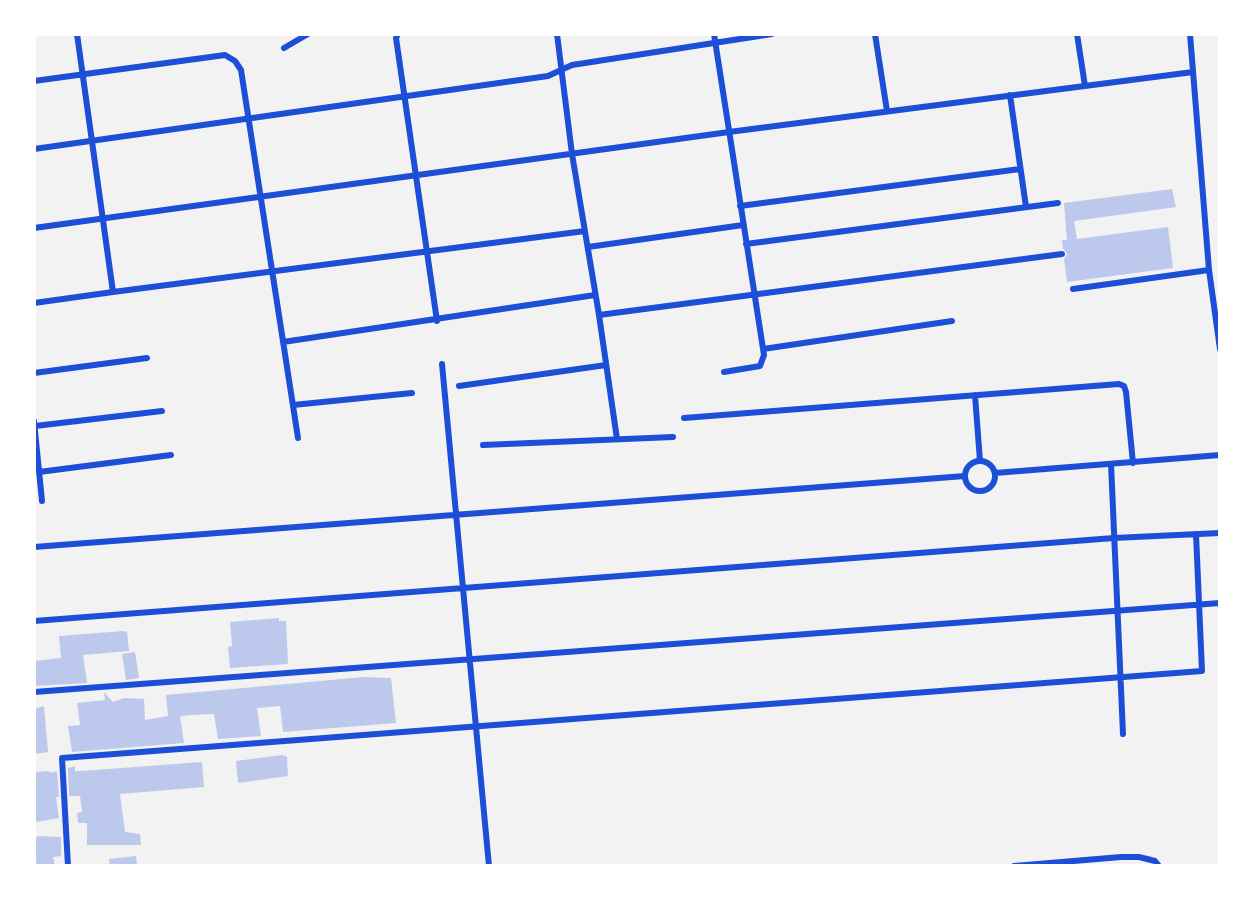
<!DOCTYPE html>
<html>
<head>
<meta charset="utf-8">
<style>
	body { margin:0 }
	#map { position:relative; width:1254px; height:900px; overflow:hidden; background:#f2f2f2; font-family:Helvetica,sans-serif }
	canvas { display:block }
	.frame { position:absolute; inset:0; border:36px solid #fff; pointer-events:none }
</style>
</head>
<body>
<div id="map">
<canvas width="1254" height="900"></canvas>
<div class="frame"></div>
</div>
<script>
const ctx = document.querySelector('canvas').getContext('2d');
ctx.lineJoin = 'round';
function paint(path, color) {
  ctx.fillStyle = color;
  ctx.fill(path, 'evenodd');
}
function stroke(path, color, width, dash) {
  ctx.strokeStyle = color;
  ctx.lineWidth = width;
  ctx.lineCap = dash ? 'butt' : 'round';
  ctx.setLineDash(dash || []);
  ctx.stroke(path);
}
paint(new Path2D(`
	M1172 189 1176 207 1074 221 1077 239 1168 227 1173 268 1067 282 1064 259 1067 254 1063 249 1062 240H1067L1064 203Z
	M279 618V621H286L288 664 230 668 228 647 232 646 230 622Z
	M123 631 127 632 129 651 83 655 87 683 34 686V661L61 658 59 636Z
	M135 652 139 678 126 680 122 654Z
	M364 677 391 678 396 723 283 732 280 706 257 708 261 736 218 739 214 714 192 715 180 716 184 743 72 752 68 726 80 725 77 703 105 700 104 692 113 702 124 698 144 699 145 720 168 716 166 695Z
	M44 706 48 752 34 754V709Z
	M282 755 287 757 288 776 238 783 236 761Z
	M202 762 204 787 120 794 125 832 140 834 141 845H87V823H78L77 813 82 812 80 796H69L68 768 75 766V771H81Z
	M49 771 50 773 57 771 59 797H56L59 818 36 822 34 772Z
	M38 836 61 837V856L53 857 55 866H38L34 858V839Z
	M136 856 137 866H110L109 859Z`), '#bdc9ec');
stroke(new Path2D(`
	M77 34 113 292 585 231
	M398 34 396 38 437 321
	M557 34 572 154 599 315 1062 254
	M714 34 764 355 760 366 724 372
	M875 34 887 111
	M1077 34 1085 86
	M1190 34 1209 270 1220 349
	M284 48 308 34
	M34 81 225 55 235 61 241 70 298 438
	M1010 95 1026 207
	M34 149 548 76 572 65 772 34
	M740 206 1020 169
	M34 228 729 132 1193 72
	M746 244 1058 203
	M588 247 743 225
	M1073 289 1209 270
	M34 303 113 292
	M599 315 617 439
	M283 342 595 295
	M763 349 952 321
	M442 364 489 866
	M34 373 147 358
	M459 386 606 365
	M975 395 980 461
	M293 405 412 393
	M684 418 1119 384 1124 386 1126 392 1133 463
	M34 421 42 501
	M35 426 162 411
	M483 445 673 437
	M965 476a15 15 0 1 1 30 0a15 15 0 1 1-30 0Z
	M1111 464 1123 734
	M39 472 171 455
	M995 473 1220 455
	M34 547 965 476
	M34 621 1114 538 1220 533
	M34 692 1220 603
	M68 866 62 758 1202 671 1196 534
	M1014 866 1121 857H1139L1155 861 1159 866`), '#1d4ed8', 6);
</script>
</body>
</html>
